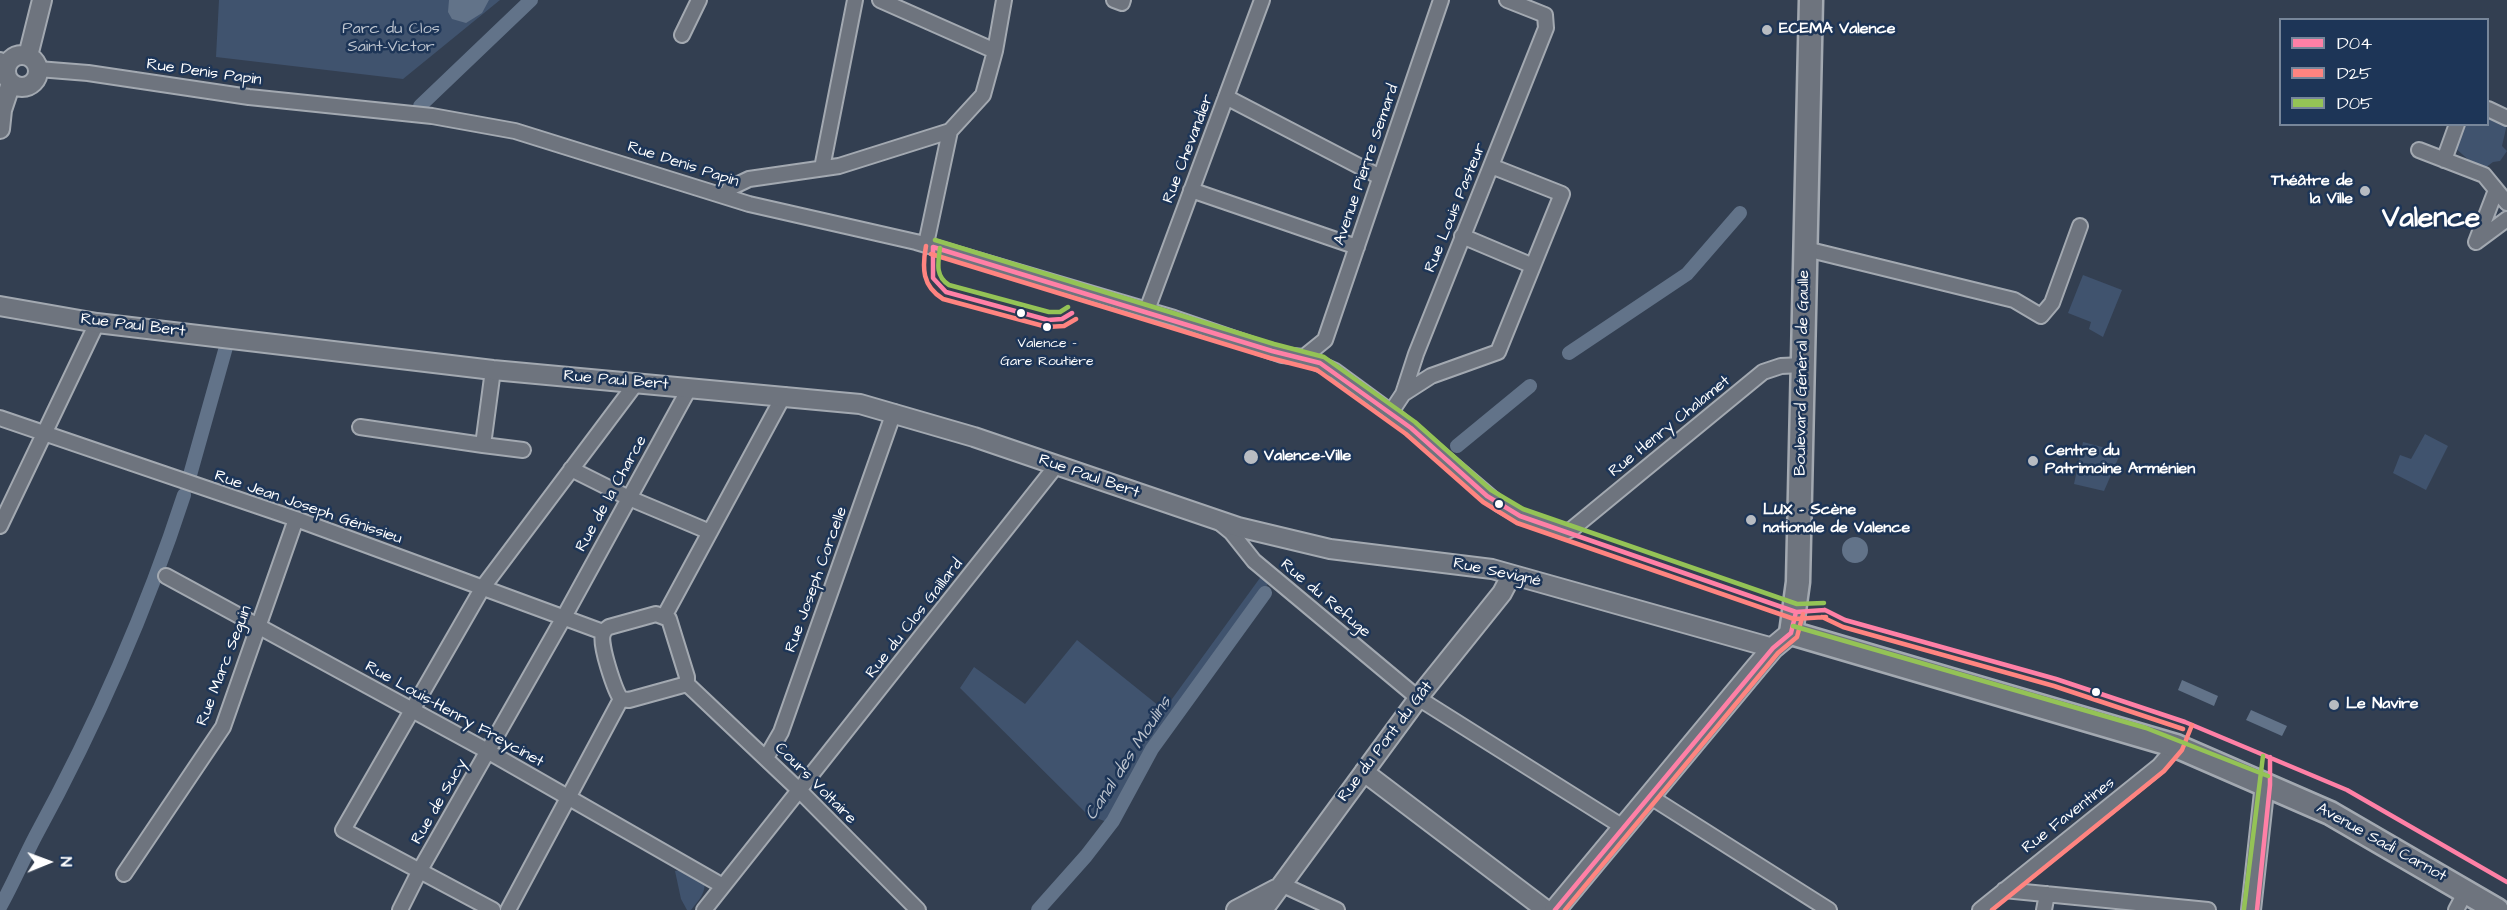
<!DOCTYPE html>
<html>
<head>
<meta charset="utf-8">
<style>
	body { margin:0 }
	#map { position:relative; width:2507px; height:910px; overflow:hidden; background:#333f51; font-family:"Architects Daughter",sans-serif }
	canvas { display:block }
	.legend { position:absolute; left:2279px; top:18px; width:210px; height:108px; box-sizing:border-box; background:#1d3557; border:2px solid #77869a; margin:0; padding:8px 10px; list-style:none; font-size:18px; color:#fff }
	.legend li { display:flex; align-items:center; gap:12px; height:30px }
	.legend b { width:30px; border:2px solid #77869a }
	.north { position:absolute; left:18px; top:832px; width:60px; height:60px; -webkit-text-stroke:4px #1d3557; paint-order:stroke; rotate:89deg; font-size:16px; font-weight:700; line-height:24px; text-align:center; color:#fff }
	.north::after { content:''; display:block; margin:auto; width:21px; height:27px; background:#fff; clip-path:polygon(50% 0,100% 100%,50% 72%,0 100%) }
</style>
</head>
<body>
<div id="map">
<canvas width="2507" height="910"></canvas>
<ul class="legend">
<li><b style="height:8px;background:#ff80a6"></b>D04</li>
<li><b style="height:8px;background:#ff8480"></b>D25</li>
<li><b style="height:8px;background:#94c356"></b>D05</li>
</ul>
<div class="north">N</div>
</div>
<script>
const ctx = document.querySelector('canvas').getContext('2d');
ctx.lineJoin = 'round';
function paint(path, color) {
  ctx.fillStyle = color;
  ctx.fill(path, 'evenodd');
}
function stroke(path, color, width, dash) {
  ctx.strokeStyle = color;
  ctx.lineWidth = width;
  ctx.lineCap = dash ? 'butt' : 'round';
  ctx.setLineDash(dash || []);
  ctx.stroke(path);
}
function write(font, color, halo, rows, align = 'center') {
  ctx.font = font + ' "Architects Daughter",sans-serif';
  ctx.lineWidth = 5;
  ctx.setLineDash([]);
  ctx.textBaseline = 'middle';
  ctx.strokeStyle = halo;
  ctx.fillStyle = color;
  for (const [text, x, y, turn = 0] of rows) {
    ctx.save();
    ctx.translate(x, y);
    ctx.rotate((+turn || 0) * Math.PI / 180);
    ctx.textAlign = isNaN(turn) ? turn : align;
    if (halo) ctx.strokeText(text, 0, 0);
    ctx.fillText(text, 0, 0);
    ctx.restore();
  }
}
paint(new Path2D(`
	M219 0H500L403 79 216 57Z
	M2488 113 2507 124 2502 146 2507 151 2500 161 2493 162 2481 171 2453 146 2462 125 2488 124Z
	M2083 275 2122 290 2103 337 2089 329 2091 322 2068 313Z
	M2425 434 2448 446 2426 490 2393 473 2400 455 2411 459Z
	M2083 442 2121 452 2104 491 2074 484Z
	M1265 571 1273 577 1169 719 1107 822 1088 815 960 688 974 667 1025 704 1077 640 1164 710Z
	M686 869 704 879C707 892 699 900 691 910H687L681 899 675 871Z`), '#40536e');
paint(new Path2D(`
	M449 0H489L482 13 466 23 452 19 448 12Z
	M1842 550a13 13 0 1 1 26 0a13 13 0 1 1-26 0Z
	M2182 680 2218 696 2214 706 2178 690Z
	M2251 710 2287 726 2282 736 2246 720Z`), '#627389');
stroke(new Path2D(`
	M420 106 531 0
	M1569 353 1687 274 1740 213
	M1457 446 1530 386
	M190 475 226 347
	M0 907C13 884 23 860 35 837 95 727 145 615 184 495
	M1038 910 1086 856 1113 821 1152 749 1265 593`), '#627389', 14);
const minor = new Path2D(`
	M880 0 995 51
	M1114 0 1122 3 1123 0
	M682 35 699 0
	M0 60 7 64
	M38 69 88 73 249 97 432 116 515 131 749 204 916 242 1174 318 1282 355 1304 357 1335 371 1391 412 1499 504 1520 516 1565 532 1572 529 1763 372 1781 366 1803 365
	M1226 97 1380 177
	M2488 109 2507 118
	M2419 150 2484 175 2507 203
	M2444 160 2457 124
	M822 168 855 0
	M1191 190 1357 247
	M726 196 730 188 749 179 839 166 950 131 983 95 995 51 1004 0
	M1462 236 1533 266
	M2476 242 2496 190
	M2476 242 2507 219
	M926 244 950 131
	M1806 249 2014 300 2041 316 2052 303 2080 226
	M1147 310 1262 0
	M1304 357 1325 340 1441 0
	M493 370 483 445 523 450
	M1403 394 1431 376 1498 352 1562 194 1491 166
	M1391 412 1403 394 1416 354 1546 28 1545 15 1507 0
	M0 418 296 519 603 632
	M360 427 483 445
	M571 469 629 498 710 532
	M1220 523 1231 532 1254 561 1418 698 1623 827
	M0 526 97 323
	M166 576 482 748 723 886
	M665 615 784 395
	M687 684 800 791 918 910
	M621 699C615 691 599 644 603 634 604 630 606 629 609 627L656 614 669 619 687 677V684
	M621 699 629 700 687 684
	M766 758 781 732 894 412
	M1648 798 1657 801 1829 910
	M124 874 223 727 296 519
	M1283 885 1337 910
	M2004 890 2208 910
	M400 910 420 870 564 617 690 387
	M493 910 343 830 483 587 637 382
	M508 910 621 699
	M704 910 1056 466
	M1980 910 2159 766 2176 746
	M2044 910 2047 894
	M2456 910 2466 891`);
const tertiary = new Path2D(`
	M6 71a16 16 0 1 1 32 0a16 16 0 1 1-32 0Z
	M28 56 42 0
	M0 129 2 110 11 83
	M0 306 97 323 493 370 860 404 974 437 1238 527 1330 549 1492 569 1773 648
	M1364 772 1546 910
	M1236 910 1276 889
	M1263 910 1425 689 1502 593 1511 576
	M2251 910 2265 783`);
const secondary = new Path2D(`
	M1555 910 1756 668 1773 648 1791 633`);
const primary = new Path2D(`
	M1811 0 1798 582 1791 633 2176 746 2330 813 2497 910`);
stroke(minor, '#a3a9b1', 18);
stroke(tertiary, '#a3a9b1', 22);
stroke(secondary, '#a3a9b1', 24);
stroke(primary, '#a3a9b1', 27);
stroke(minor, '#6e747e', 14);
stroke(tertiary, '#6e747e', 18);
stroke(secondary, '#6e747e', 20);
stroke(primary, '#6e747e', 22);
stroke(new Path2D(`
	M933 247 1272 351 1320 363 1411 428 1487 496 1520 516 1796 612 1825 610
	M933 247V278L946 292 1048 320 1062 319 1072 313
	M1825 610 1845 620 2056 679 2185 722 2347 790 2507 882
	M1555 910 1773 648 1791 633 1796 612
	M2257 910 2270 785V757`), '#ff80a6', 4.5);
stroke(new Path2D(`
	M926 246C922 268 922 286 943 299L1047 327 1064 326 1076 319
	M931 254 1270 358 1317 370 1406 434 1483 502 1517 523 1794 619 1826 617
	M1822 617 1843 627 2054 686 2183 729
	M1565 910 1778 653 1797 637 1803 614
	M1992 910 2164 771 2182 750 2192 725`), '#ff8480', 4.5);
stroke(new Path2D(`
	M935 240 1274 344 1324 357 1415 422 1491 490 1523 509 1797 604 1824 603
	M940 248C938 263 935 276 949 285L1049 312H1060L1068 307
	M1793 626 2146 728 2268 776
	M2244 909 2263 756`), '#94c356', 4.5);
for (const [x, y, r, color] of [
	[1767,30,6,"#b8bcc2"],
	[2365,191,6,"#b8bcc2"],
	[1021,313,5,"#fff"],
	[1047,327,5,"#fff"],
	[1251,457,8,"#b8bcc2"],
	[2033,461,6,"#b8bcc2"],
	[1499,504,5,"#fff"],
	[1751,520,6,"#b8bcc2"],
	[2096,692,5,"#fff"],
	[2334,705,6,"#b8bcc2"]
]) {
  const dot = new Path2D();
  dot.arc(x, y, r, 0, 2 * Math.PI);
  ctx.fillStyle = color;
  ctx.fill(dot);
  stroke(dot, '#1d3557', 2);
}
write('14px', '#fff', '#1d3557', [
	["Valence -",1047,344],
	["Gare Routière",1047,362]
]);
write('16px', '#bdc4ce', '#1d3557', [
	["Parc du Clos",391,30],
	["Saint-Victor",391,48]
]);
write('bold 16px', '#fff', '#1d3557', [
	["ECEMA Valence",1779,30],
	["Théâtre de",2353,182,"right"],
	["la Ville",2353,200,"right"],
	["Centre du",2045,452],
	["Patrimoine Arménien",2045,470],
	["Valence-Ville",1264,457],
	["LUX - Scène",1763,511],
	["nationale de Valence",1763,529],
	["Le Navire",2346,705]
], 'left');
write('16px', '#fff', '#1d3557', [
	["Rue Denis Papin",204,73,8],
	["Rue Chevandier",1189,149,-69],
	["Rue Denis Papin",683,165,18],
	["Avenue Pierre Semard",1367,165,-71],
	["Rue Louis Pasteur",1456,208,-68],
	["Rue Paul Bert",133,326,7],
	["Boulevard Général de Gaulle",1803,373,-89],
	["Rue Paul Bert",616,381,5],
	["Rue Henry Chalamet",1670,427,-39],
	["Rue Paul Bert",1089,477,19],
	["Rue de la Charce",612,494,-61],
	["Rue Jean Joseph Génissieu",308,508,19],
	["Rue Sevigné",1497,573,12],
	["Rue Joseph Corcelle",817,580,-70],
	["Rue du Refuge",1325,599,40],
	["Rue du Clos Gaillard",915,619,-52],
	["Rue Marc Seguin",225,666,-69],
	["Rue Louis-Henry Freycinet",454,715,29],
	["Rue du Pont du Gât",1386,742,-53],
	["Cours Voltaire",815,784,45],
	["Rue de Sucy",440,802,-60],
	["Rue Faventines",2069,816,-38],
	["Avenue Sadi Carnot",2381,843,29]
]);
write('italic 18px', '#bbc2cc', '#1d3557', [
	["Canal des Moulins",1129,759,-57]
]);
write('bold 28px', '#fff', '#1d3557', [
	["Valence",2431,220]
]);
</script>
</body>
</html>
